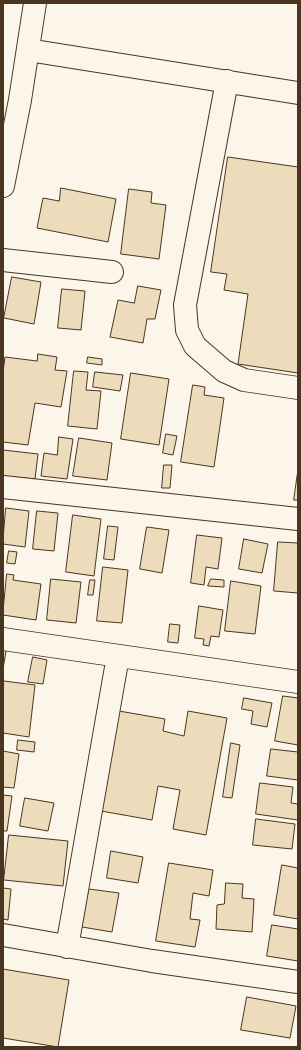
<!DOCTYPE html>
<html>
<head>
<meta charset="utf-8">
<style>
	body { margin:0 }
	#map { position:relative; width:301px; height:1050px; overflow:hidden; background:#fbf6e9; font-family:Karla,sans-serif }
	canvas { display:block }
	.frame { position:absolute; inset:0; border:4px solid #4a3520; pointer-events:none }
</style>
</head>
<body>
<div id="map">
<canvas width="301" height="1050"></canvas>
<div class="frame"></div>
</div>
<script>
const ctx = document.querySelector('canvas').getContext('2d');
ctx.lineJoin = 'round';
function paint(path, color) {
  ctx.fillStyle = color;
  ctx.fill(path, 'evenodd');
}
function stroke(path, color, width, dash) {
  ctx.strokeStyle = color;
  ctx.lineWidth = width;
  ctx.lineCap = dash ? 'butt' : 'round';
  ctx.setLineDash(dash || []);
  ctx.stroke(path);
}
const building = new Path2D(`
	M228 157 298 167V373L238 364 248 294 224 290 227 274 211 272Z
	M61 188 116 199 108 242 37 228 43 198 59 201Z
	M129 189 152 192 151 203 166 205 159 259 121 254Z
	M12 277 41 282 34 324 4 318Z
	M138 286 161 290 155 319H147L143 343 110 337 118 300 134 303Z
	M62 289 85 291 81 330 58 328Z
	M38 354 57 357 55 370 67 371 61 407 35 403 28 445 3 442V372L5 357 37 361Z
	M88 357 102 359V365L87 363Z
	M74 371 88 372 86 390 101 391 97 429 68 426Z
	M95 372 123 375 120 391 93 387Z
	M131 373 169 379 159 445 121 439Z
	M193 385 205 387 204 395 224 398 214 467 181 462Z
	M166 434 177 436 173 455 163 453Z
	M59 437 73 439 67 479 41 476 44 453 57 455Z
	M79 438 112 443 107 480 73 476Z
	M3 450 38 454 35 479 3 476Z
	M164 465H172L170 488H162Z
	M298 470V500H294Z
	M6 508 29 511 25 547 3 544Z
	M37 511 58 513 54 551 33 549Z
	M73 515 101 519 94 576 66 572Z
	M108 526 118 527 114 560 104 559Z
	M147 527 169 530 162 573 140 569Z
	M197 535 222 538 218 569 206 567 204 585 191 583Z
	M244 539 268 544 262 573 239 569Z
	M278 542 298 543V593L274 591Z
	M9 551 17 552 15 564 7 563Z
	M103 567 128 570 122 623 97 621Z
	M7 574 14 575 13 580 41 584 36 620 3 615Z
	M51 579 81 582 76 623 47 620Z
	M211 579 224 580V587L208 586Z
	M90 580H95L93 595H88Z
	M231 581 261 586 255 634 225 631Z
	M199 606 223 610 219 637 211 636 209 646 203 645 204 639 195 638Z
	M170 624 180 625 178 643 168 642Z
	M3 650 6 651 3 669Z
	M33 657 47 660 43 684 28 682Z
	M4 681 35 685 29 737 3 733Z
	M283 696 298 698V745L275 741Z
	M244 698 272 703 267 727 251 724 253 711 242 709Z
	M119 711 165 719 163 731 184 736 188 711 227 718 206 835 173 829 180 790 158 786 152 820 101 811Z
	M18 740 35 742 34 752 17 750Z
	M231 743 240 745 232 798 223 797Z
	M271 749 298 752V780L267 776Z
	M3 751 19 754 14 788 3 787Z
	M260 783 293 787 291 803 298 804V820L256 814Z
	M3 795 12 796 7 831H3Z
	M25 798 54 803 48 831 20 826Z
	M256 819 295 824 292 849 253 845Z
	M9 835 68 841 63 886 4 880Z
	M111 851 143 857 138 883 107 878Z
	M169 863 213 870 209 896 193 893 190 919 200 920 195 947 156 941Z
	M282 865 298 868V919L274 915Z
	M226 883 243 884 242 898 254 899 252 932 216 929 217 905 224 904Z
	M3 888 11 889 8 920 3 919Z
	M89 889 119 893 112 932 82 927Z
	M272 925 298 929V961L267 956Z
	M3 969 69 980 58 1047 3 1038Z
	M247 997 296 1006 290 1038 241 1030Z`);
paint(building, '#ecdcbc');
stroke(building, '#4a3520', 1);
const minor = new Path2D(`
	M28 50 298 93
	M227 81 185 305 187 330 195 346 224 371 244 380 298 388
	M3 186 20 100 35 3
	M3 260 112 272
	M3 487 298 519
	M3 639 298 682
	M3 935 152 961 298 982
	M67 947 118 656`);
stroke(minor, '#4a3520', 24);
stroke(minor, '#fbf6e9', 22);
</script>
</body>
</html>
